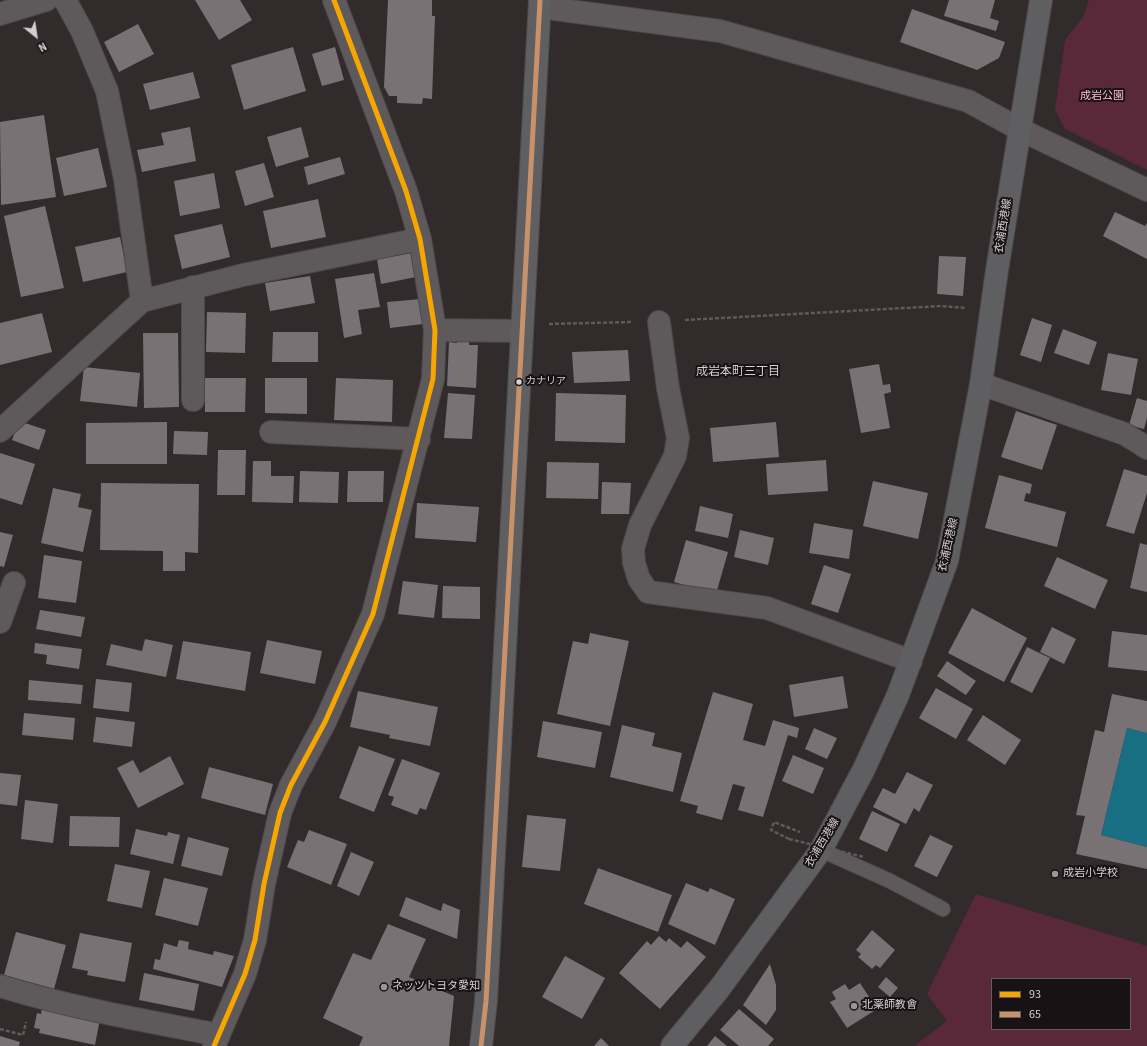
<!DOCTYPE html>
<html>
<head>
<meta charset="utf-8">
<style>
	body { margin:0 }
	#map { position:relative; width:1147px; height:1046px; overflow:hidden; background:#312b2c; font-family:"Source Sans 3",sans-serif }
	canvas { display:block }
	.legend { position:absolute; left:991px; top:978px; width:140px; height:52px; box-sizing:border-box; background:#181214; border:1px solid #645e60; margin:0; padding:5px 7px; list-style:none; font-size:12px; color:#d7cfd1 }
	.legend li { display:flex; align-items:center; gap:8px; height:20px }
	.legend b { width:20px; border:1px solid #645e60 }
	.north { position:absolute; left:16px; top:16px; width:40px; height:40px; -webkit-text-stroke:3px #181214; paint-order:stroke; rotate:150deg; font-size:11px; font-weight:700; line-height:16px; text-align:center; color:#d7cfd1 }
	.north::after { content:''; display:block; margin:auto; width:14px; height:18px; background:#d7cfd1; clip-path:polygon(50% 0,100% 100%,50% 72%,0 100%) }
</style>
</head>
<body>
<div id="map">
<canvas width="1147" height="1046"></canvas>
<ul class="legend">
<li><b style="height:5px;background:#f7a600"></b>93</li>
<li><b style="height:5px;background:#c7916a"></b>65</li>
</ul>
<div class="north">N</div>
</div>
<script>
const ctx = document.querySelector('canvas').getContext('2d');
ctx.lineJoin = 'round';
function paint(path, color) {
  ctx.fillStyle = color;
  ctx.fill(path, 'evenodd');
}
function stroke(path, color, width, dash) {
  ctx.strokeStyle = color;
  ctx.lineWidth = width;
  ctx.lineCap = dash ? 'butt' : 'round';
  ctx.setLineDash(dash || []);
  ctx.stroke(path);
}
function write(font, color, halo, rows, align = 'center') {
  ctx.font = font + ' "Source Sans 3","Noto Sans JP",sans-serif';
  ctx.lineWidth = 4;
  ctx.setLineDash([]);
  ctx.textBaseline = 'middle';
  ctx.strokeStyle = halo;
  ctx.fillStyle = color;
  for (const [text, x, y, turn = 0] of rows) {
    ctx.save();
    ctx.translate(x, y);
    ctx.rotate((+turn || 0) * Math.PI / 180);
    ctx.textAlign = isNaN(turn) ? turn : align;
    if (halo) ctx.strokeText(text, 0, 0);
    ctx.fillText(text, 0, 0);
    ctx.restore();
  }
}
paint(new Path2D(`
	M1089 0H1147V170L1065 129 1055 110 1065 40 1083 17Z
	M976 894 1147 946V1046H914L947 1021 927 994ZM992 979H1130V1029H992Z`), '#592839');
paint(new Path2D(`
	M1127 728 1147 733V847L1101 835Z`), '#186e82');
paint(new Path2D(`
	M195 0H240L252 20 219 40Z
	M388 0H432V16H435L432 99 423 98 422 104 397 103V96H389L384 87Z
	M949 0H995L990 18 999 21 996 31 944 16Z
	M912 9 1005 42 999 58 977 70 900 42Z
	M138 24 154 54 119 72 104 42Z
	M293 47 306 91 244 110 231 65Z
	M335 47 344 80 322 86 312 54Z
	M193 72 200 98 150 110 143 84Z
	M44 115 56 197 1 205 0 122Z
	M190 127 196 161 142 172 137 150 164 145 161 133Z
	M301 127 309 157 276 167 267 137Z
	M98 148 107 187 64 196 56 158Z
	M340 157 345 174 308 185 304 167Z
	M264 163 274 197 245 206 235 171Z
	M214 173 220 208 180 216 174 181Z
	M318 199 326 237 271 248 263 211Z
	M45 206 64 288 21 297 4 216Z
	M1115 212 1145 226 1147 223V259L1103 236Z
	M222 224 230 257 182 269 174 235Z
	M120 237 127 272 83 282 75 247Z
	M412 253 416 277 381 284 377 259Z
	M939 256 966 257 963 296 937 294Z
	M374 273 380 307 358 310 362 334 344 338 335 279Z
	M310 276 315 303 270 311 265 283Z
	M421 299 423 324 390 328 387 302Z
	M207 312 246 313 245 353 206 352Z
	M42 313 52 352 0 365V323Z
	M1032 318 1052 325 1041 362 1020 355Z
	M1063 329 1097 342 1089 365 1054 353Z
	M273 332H318V362H272Z
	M143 333H178L179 407 144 408Z
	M457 338H469V345H478L476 388 447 386 449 342 457 343Z
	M628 350 630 381 574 383 572 352Z
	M1108 353 1138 359 1131 395 1101 390Z
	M879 364 883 385 890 384 891 392 884 394 890 428 861 433 849 369Z
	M84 367 140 373 137 407 80 401Z
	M205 378H246L245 412H205Z
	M265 378H307V414L265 413Z
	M336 378 393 380 392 422 334 420Z
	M448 393 475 395 472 439 444 438Z
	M556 393 626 395 625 443 555 441Z
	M1137 398 1147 401V418L1144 429 1129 425Z
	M1016 411 1057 425 1042 470 1001 457Z
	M19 421 46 430 39 450 12 440Z
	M167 422V464H86V423Z
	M776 422 779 457 713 462 710 428Z
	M174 431 208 432 207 455 173 454Z
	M218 450H246L245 495H217Z
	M0 453 35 464 22 505 0 498Z
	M826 460 828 491 768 495 766 464Z
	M253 461H271V476H294L293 503 252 502Z
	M547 462 599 463 598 499 546 498Z
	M1124 469 1147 476V493L1134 534 1106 526Z
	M300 471 339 472 338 503 299 502Z
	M348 471H384L383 502H347Z
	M999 475 1032 484 1030 494 1026 493 1024 501 1066 512 1057 547 985 528Z
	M873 481 928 493 918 539 863 526Z
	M602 482 631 483 629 514H601Z
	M101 483 199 484 198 553 185 552V571H163V551L100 550Z
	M53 488 81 494 78 507 92 510 83 552 41 543Z
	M417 503 479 507 476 542 415 538Z
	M700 506 733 514 728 538 695 531Z
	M814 523 853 530 849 559 809 553Z
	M740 530 774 538 768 565 734 557Z
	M0 532 13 535 4 567 0 566Z
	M686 540 728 552 716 594 674 582Z
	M1140 543 1147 545V592L1130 588Z
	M44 555 82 561 76 603 38 598Z
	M1057 557 1108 580 1095 609 1044 586Z
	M824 565 851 574 838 613 811 604Z
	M403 581 438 585 434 618 398 614Z
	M443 586 480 587V619L442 618Z
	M972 608 1027 638 1004 682 948 653Z
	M40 610 85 617 81 637 36 629Z
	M1052 627 1076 639 1064 664 1040 652Z
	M1112 631 1147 635V671L1108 667Z
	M590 633 629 641 610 726 557 714 573 641 588 644Z
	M145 639 173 645 166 677 106 665 111 644 142 651Z
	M267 640 322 651 315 684 260 673Z
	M183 641 251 652 245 691 176 679Z
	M35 643 82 649 79 669 46 664 47 655 34 653Z
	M1027 647 1050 658 1032 693 1010 682Z
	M947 661 976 681 966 695 937 676Z
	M843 676 848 708 794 717 789 685Z
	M96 679 132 683 129 712 93 708Z
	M29 680 83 685 81 704 28 700Z
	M936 688 973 709 956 739 919 718Z
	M358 691 438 707 430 746 389 738 390 735 350 727Z
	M713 692 753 704 743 740 765 746 773 720 799 728 797 738 788 735 763 817 738 810 745 787 733 784 722 820 696 813 698 806 680 801Z
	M1112 694 1147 701V733L1127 728 1101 835 1147 847V869L1076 854 1085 816 1076 815 1095 730 1104 732Z
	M24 713 75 718 73 740 22 735Z
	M983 715 1021 740 1005 765 967 740Z
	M96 717 135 722 132 747 93 742Z
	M543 721 602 732 595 768 537 757Z
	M622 725 655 733 652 746 682 753 673 792 610 777Z
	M814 728 837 738 827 759 805 749Z
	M359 746 395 759 374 812 339 798Z
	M793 755 824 768 813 794 782 781Z
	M170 756 184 784 138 808 117 768 133 760 140 773Z
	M402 759 440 773 426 810 420 808 417 815 391 805 394 797 388 795Z
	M209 767 273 784 265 815 201 798Z
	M907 772 933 785 919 812 914 808 906 824 873 807 883 788 895 794Z
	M0 773 21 775 17 806 0 804Z
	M25 800 58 804 53 843 21 839Z
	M872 811 900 824 887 852 859 839Z
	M527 815 566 819 560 871 522 867Z
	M70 816 120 817 119 847 69 846Z
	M136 829 167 836 168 832 180 835 173 864 130 854Z
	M309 830 347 844 331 885 287 867 298 840 304 842Z
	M930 835 953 846 937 877 914 866Z
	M188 837 229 848 222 876 181 866Z
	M351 852 374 862 359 896 337 886Z
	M115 864 150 871 142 908 107 901Z
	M598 868 672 895 658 932 584 904Z
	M164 878 208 888 198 926 155 915Z
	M686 883 708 892 710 888 735 899 715 945 668 924Z
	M406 897 441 911 443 903 460 910 457 939 399 916Z
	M388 924 426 939 409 977 454 996 449 1046H359L363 1037 323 1018 353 953 371 960Z
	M872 930 895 950 880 968 876 965 872 969 858 957 861 954 856 950Z
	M16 932 66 945 54 989 4 975Z
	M80 933 132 943 125 982 87 975 88 971 72 968Z
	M659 936 666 942 669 938 681 948 687 941 706 957 660 1009 619 973 647 941 651 945Z
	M179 940 189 942 188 949 213 955 214 951 234 956 222 987 153 969 155 959 160 960 164 943 177 947Z
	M565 956 605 978 582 1019 542 997Z
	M770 964 776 985V1010L766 1025 743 1005Z
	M144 973 199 984 194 1011 139 1000Z
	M886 977 898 988 890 997 878 987Z
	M860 983 877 1009 847 1028 830 1002 836 999 832 992 845 984 849 990Z
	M42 1007 100 1019 95 1045 39 1033 40 1029 34 1028 37 1013 41 1014Z
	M739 1009 774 1039 768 1046H739L720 1030Z
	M0 1036 20 1042 19 1046H0Z
	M715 1036 727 1046H707Z
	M601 1038 609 1046H594Z`), '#787274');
const lane = new Path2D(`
	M821 850 890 881 943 909`);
const street = new Path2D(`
	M540 7 720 31 968 101 1021 130 1147 190
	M0 14 46 0
	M193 287V400
	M142 301 243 275 420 239
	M659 322 668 388 678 438 675 456 640 525 633 549 634 563 639 579 648 592 767 608 911 661
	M435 330 522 331
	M981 384 1125 434 1147 448
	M0 431 142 301 125 179 107 91 82 31 65 0
	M271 432 419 439
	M0 622 14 583
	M0 986C72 1008 145 1021 219 1035
	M214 1046 245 974 255 940 264 884 280 813 291 785 325 722 373 614 433 379 435 330 420 239 406 191 334 0`);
const secondary = new Path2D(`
	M481 1046 486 1001 540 0
	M672 1046 719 989 821 850 864 769 898 695 947 561 981 384 997 270 1041 0`);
stroke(lane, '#4e484a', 16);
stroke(street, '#4e484a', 24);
stroke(secondary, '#4e484a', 24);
stroke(new Path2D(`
	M685 320 941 306 966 308
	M549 324 632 322
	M789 839 771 830 774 822 800 832
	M0 1029 23 1035 26 1022`), '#5e5a5b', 2.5, [4, 2]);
stroke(lane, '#5e595a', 14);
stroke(street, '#5e595a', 22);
stroke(secondary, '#5f5e60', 22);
stroke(new Path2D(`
	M789 839 864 857`), '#5e5a5b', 2.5, [4, 2]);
stroke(new Path2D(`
	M214 1046 245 974 255 940 264 884 280 813 291 785 325 722 373 614 433 379 435 330 420 239 406 191 334 0`), '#f7a600', 5);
stroke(new Path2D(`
	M481 1046 486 1001 540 0`), '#c7916a', 5);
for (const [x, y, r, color] of [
	[519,382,3.5,"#d7cfd1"],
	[1055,874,4,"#9d9697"],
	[384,987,4,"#9d9697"],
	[854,1006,4,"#9d9697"]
]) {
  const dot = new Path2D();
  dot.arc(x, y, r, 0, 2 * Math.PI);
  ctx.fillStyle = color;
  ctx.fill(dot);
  stroke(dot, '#181214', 1.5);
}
write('10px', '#d7cfd1', '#181214', [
	["カナリア",526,382]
], 'left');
write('11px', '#fdb8cb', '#181214', [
	["成岩公園",1102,97]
]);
write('11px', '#d7cfd1', '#181214', [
	["衣浦西港線",1004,226,-81],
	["衣浦西港線",949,545,-77],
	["衣浦西港線",823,843,-59]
]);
write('11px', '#d7cfd1', '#181214', [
	["成岩小学校",1063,874],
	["ネッツトヨタ愛知",392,987],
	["北薬師教會",862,1006]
], 'left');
write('12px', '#d7cfd1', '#181214', [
	["成岩本町三丁目",738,372]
]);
</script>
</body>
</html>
